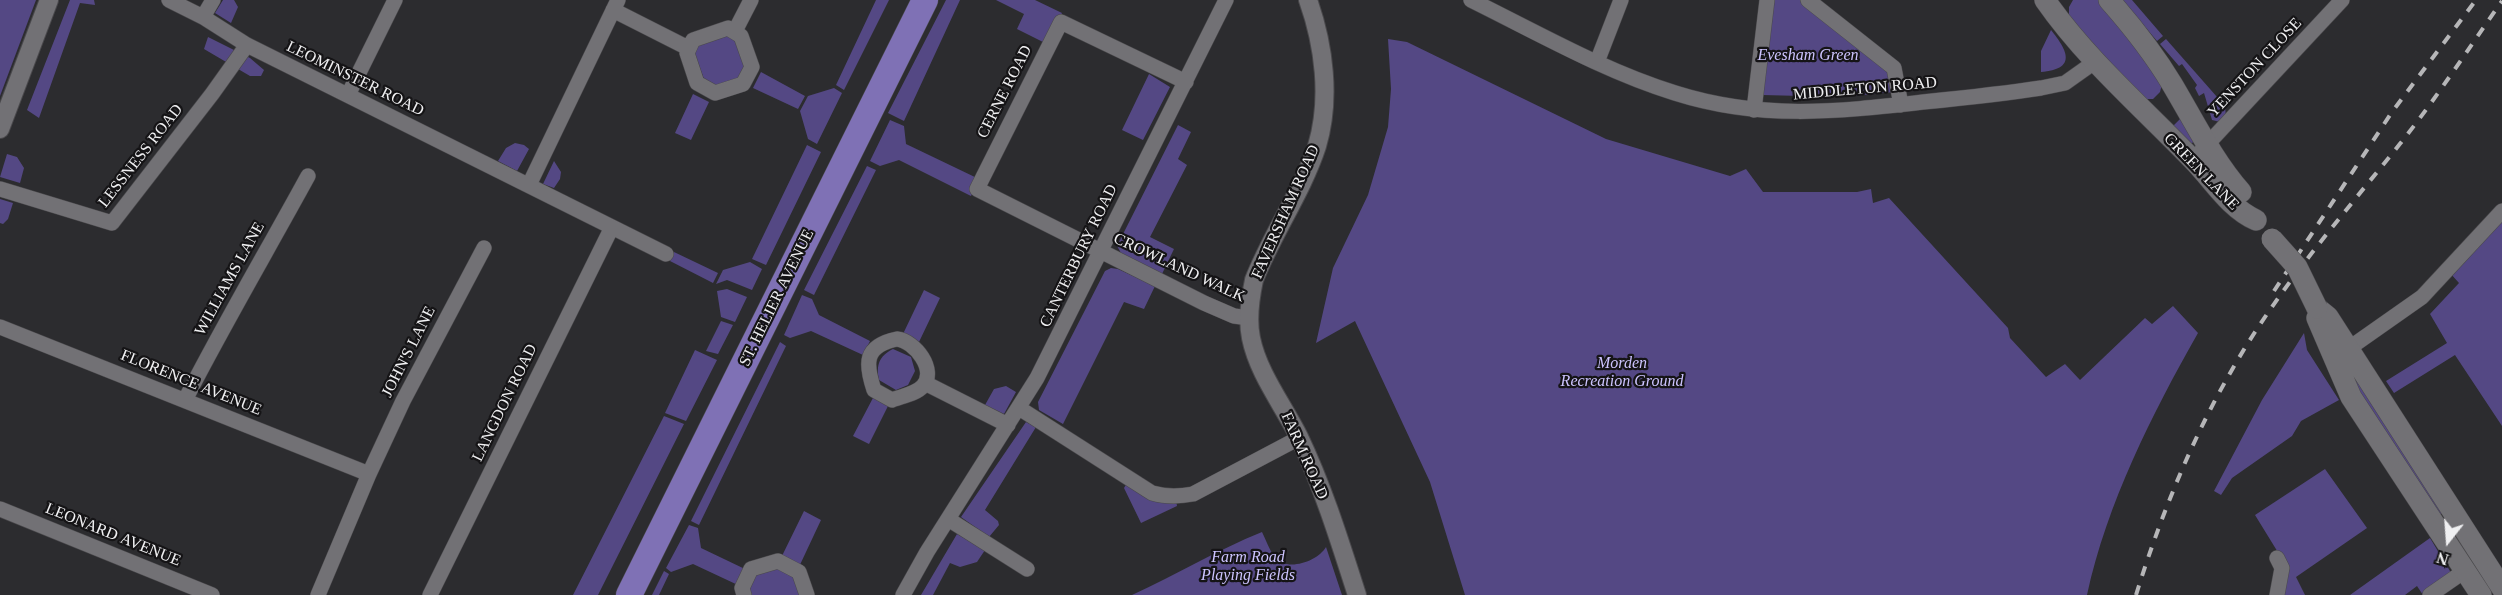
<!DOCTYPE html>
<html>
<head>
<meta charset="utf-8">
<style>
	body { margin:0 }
	#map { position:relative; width:2502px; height:595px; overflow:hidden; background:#2c2c2f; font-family:"Times New Roman",serif }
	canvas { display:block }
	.north { position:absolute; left:2418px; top:511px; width:60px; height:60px; -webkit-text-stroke:4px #151416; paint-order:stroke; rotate:197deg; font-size:16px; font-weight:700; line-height:24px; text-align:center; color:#f0f0f2 }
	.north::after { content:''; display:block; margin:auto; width:21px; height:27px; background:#f0f0f2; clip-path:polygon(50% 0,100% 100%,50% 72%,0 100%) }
</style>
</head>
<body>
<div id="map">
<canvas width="2502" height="595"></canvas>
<div class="north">N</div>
</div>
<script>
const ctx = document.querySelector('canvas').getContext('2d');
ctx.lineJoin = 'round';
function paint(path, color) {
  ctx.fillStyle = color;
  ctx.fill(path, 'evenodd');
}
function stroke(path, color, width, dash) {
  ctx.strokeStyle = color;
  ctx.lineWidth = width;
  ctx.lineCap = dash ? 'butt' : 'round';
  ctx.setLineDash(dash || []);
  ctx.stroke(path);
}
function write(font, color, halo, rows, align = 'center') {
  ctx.font = font + ' "Times New Roman",serif';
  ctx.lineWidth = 4.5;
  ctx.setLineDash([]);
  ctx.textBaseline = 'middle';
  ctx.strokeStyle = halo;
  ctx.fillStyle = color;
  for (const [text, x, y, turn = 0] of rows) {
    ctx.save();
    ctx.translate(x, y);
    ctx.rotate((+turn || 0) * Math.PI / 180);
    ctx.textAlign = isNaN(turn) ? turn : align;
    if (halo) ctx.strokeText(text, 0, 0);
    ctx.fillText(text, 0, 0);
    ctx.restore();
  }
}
paint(new Path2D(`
	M0 0H36L0 96Z
	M70 0H94L95 5 80 3 39 118 27 110Z
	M223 0H234L238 7 231 23 215 13Z
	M876 0H889L844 90 836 85Z
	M946 0H960L904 121 888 113Z
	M996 0H1035L1062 13 1047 44 1017 29 1024 14Z
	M1773 0H1801L1885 67 1894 92 1842 97 1762 95Z
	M2073 0H2100L2162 84 2160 92 2153 99H2143L2069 17V7Z
	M2122 0H2132L2163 36 2157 41Z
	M2051 30C2068 51 2077 69 2041 72V51Z
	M728 33 736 36 745 68 737 80 720 87 705 82 693 49 697 43Z
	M208 37 250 58 264 70 261 76H250L204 49Z
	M1388 39 1407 42 1606 139 1730 176 1746 169 1763 192H1857L1871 189 1873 203 1889 198 2008 328 2010 338 2046 377 2065 364 2080 380 2145 318 2152 324 2173 306 2198 333C2152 414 2107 503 2087 595H1465L1430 482 1355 321 1316 343 1333 268 1368 195 1388 127 1391 89Z
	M2166 39 2225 106 2226 117 2220 122 2212 120 2204 93 2199 96 2195 88 2197 85 2182 64 2179 66 2160 44Z
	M761 72 805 96 798 109 753 88Z
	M1149 74 1170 87 1143 140 1122 130Z
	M834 88 842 93 817 144 808 139 800 111 808 96Z
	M693 94 709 102 691 140 675 133Z
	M2183 116 2196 140 2188 146 2171 128Z
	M890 120 904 126 906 144 979 179 971 196 899 160 880 166 870 161Z
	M1178 125 1191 132 1178 159 1187 165 1150 237 1174 249 1162 274 1121 253 1117 246Z
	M515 143 524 145 529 149 517 171 498 161 506 148Z
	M807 145 821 152 766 265 752 259Z
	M7 154 17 157 24 168 20 183 0 177Z
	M554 161 561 172 560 179 554 188 543 184Z
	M867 166 876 170 814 295 804 290Z
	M0 199 13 203 8 219 3 224 0 223Z
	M2502 213V426L2455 355 2394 393 2386 381 2447 343 2430 314 2459 283 2450 273Z
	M674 252 718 273 713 283 670 261Z
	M750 262 762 269 752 290 727 280 716 284 723 270Z
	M1111 268 1118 269 1155 286 1144 309 1124 302 1063 424 1039 410 1038 402 1105 271Z
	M727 289 747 297 735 322 721 317 717 291Z
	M924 290 940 298 919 342 903 334Z
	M802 295 812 299 819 315 870 341 863 355 811 331 790 338 784 335Z
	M2323 320 2443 514H2440L2338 359Z
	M721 321 733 325 718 354 706 351Z
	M2304 333 2307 350 2339 400 2301 421 2292 436 2232 478 2221 495 2214 491 2262 400Z
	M780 342 786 346 699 525 691 521Z
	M893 349 911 357 915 371 908 385 896 390 879 380C876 365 879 356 893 349Z
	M695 350 717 360 686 421 665 413Z
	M1006 386 1016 392 1004 414 985 405 994 389Z
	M874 396 889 404 869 444 853 436Z
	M664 416 684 424 598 595H573Z
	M1026 422 1036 427 985 510 998 521 999 525 989 537 961 517Z
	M2325 469 2367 528 2296 577 2305 595H2281L2287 567 2255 515Z
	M1128 481 1176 500 1177 506 1141 523 1124 488Z
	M804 511 821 520 798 569 780 560Z
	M689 525 698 528 701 548 747 570 740 586 693 564 671 572 666 568Z
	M1262 532C1266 540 1270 551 1275 558 1288 572 1318 561 1326 547L1342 595H1132C1176 575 1217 550 1262 532Z
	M957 534 985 550 977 562 960 567 950 563 933 595H921Z
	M2430 538 2453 576 2423 595 2417 586 2405 595H2350Z
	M777 565 797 575 804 595H747L754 572Z
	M664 571 669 574 659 595H652Z`), '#544884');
const minor = new Path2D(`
	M169 0 203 17 247 45 666 254
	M1471 0C1538 33 1604 71 1675 93 1760 120 1836 112 1923 102 1963 98 2002 94 2041 88L2065 83 2096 61
	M1808 0 1894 68 1901 105
	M613 10 688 48
	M203 17 213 0
	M728 28 741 36 752 67 743 84 715 93 697 83 687 53 693 40Z
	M735 31 751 0
	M1597 62 1621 0
	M1186 82 1061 22 977 189 1204 303 1234 316 1249 318
	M348 95 395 0
	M1754 110 1767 0
	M2201 151 2342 0
	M529 185 618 0
	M0 189 112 223 212 94 247 45
	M0 327 369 474
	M897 339C915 341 937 370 923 386 916 394 902 396 892 400L874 390C865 363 864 346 897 339Z
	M2348 349 2422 297 2502 211
	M925 383 1008 425
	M185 400C224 324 267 251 308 176
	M1019 408 1152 493C1166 497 1178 497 1193 494L1299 438
	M0 509 212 595
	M948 519 1027 569
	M2277 558 2282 568 2277 595
	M318 595 369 474 403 401 484 248
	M430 595 612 227
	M744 595 742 588 751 569 778 561 799 572 807 595
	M903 595 927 552 1037 378 1226 0
	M2430 595 2466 570`);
const tertiary = new Path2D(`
	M1308 0C1324 45 1331 99 1317 146 1302 192 1272 234 1254 280 1250 299 1247 319 1251 338 1258 373 1283 405 1299 437 1323 487 1340 542 1357 595
	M0 129 49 0`);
const secondary = new Path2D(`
	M2045 0C2086 59 2143 108 2193 160 2213 180 2229 208 2256 220
	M2109 0C2132 26 2154 54 2172 84 2194 121 2213 160 2241 192
	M2317 308 2328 317 2502 588
	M2317 318 2351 397 2481 595`);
const trunk = new Path2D(`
	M629 595 925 0`);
stroke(minor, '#4a494c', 16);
stroke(tertiary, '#4a494c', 20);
stroke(secondary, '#4a494c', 22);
stroke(trunk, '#4a494c', 27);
stroke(minor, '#727175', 15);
stroke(tertiary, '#727175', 18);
stroke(secondary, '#727175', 21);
stroke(trunk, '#7f71b5', 26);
stroke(new Path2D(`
	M2274 291 2392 112 2476 0
	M2136 595C2165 502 2202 414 2255 332 2298 266 2350 206 2399 145 2436 99 2468 49 2502 1`), '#b6b6b8', 4, [10, 10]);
const secondaryBridge = new Path2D(`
	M2272 239 2297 267 2317 308`);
stroke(secondaryBridge, '#4a494c', 22, []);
stroke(secondaryBridge, '#727175', 21);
write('italic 16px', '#cdc4ff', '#151416', [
	["Evesham Green",1808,56],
	["Morden",1622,364],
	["Recreation Ground",1622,382],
	["Farm Road",1248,558],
	["Playing Fields",1248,576]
]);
write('16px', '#f0f0f2', '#151416', [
	["YENSTON CLOSE",2255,68,-47],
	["LEOMINSTER ROAD",355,79,26],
	["MIDDLETON ROAD",1865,89,-5],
	["CERNE ROAD",1005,92,-63],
	["LESSNESS ROAD",141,156,-52],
	["GREEN LANE",2201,172,46],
	["FAVERSHAM ROAD",1286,212,-66],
	["CANTERBURY ROAD",1079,256,-64],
	["CROWLAND WALK",1179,268,25],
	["WILLIAMS LANE",230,279,-61],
	["ST. HELIER AVENUE",777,298,-64],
	["JOHN'S LANE",409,352,-63],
	["FLORENCE AVENUE",191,383,22],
	["LANGDON ROAD",505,403,-64],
	["FARM ROAD",1304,456,66],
	["LEONARD AVENUE",113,535,22]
]);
</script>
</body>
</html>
